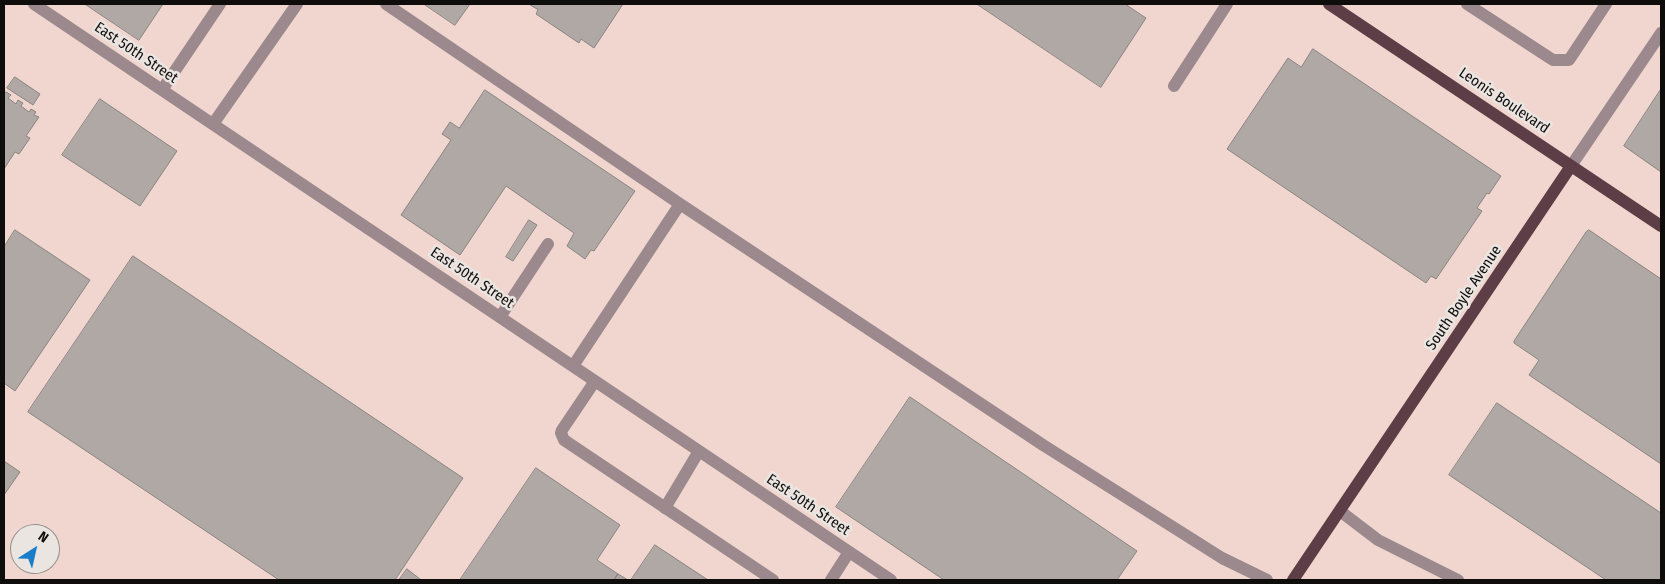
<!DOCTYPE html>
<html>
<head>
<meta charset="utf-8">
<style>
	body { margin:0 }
	#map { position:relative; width:1665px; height:584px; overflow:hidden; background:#ebe5e1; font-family:"Fira Sans Condensed",sans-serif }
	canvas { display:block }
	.frame { position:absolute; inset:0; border:5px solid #0f0d0c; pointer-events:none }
	.north { position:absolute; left:10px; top:524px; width:50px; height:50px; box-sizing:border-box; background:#ebe5e1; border:1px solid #938f8c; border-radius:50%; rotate:35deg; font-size:14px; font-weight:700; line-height:20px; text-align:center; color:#0f0d0c }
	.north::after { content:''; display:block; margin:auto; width:18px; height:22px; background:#1a7dc9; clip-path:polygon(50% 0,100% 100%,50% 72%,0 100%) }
</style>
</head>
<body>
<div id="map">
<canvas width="1665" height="584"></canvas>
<div class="frame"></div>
<div class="north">N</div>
</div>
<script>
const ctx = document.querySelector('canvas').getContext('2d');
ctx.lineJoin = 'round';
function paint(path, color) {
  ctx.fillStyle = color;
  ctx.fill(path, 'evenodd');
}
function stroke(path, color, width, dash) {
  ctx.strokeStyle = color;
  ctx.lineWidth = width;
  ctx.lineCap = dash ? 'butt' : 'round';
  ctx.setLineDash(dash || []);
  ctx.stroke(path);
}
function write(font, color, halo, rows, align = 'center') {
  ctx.font = font + ' "Fira Sans Condensed",sans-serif';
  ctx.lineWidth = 5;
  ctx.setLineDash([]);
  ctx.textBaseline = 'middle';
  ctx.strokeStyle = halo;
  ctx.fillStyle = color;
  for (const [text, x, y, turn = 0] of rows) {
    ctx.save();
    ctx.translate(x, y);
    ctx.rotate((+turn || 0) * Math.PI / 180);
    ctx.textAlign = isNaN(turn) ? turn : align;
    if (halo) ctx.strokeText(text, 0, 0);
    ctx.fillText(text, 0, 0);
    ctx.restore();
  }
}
paint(new Path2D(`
	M4 4H1661V580H4ZM20 534H50V564H20Z`), '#f0d6cf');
const building = new Path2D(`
	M85 4H163L139 40Z
	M424 4H470L455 25Z
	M529 4H623L594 48 581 39 579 43 536 14 538 10Z
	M977 4H1125L1146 18 1101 87Z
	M1313 49 1501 176 1489 194 1487 193 1477 208 1482 211 1436 279 1431 276 1426 283 1227 149 1288 58 1301 67Z
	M15 77 40 94 33 105 7 88Z
	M1661 89V172L1624 146Z
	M485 90 635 191 594 251 591 250 585 259 567 246 574 233 506 186 460 255 401 215 451 140 442 134 450 122 459 128Z
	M6 92 11 95 8 98 16 104 18 100 23 103 21 106 29 112 31 109 36 112 34 115 39 117 26 136 30 138 19 154 15 152 4 169V95Z
	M100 99 177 151 140 206 62 155Z
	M529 220 537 225 513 261 506 257Z
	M15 230 90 280 15 391 4 383V247Z
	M1589 230 1661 279V464L1529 375 1539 360 1514 343V341L1586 232Z
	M133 256 463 478 395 580H279L28 412Z
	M910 397 1137 551 1117 580H944L836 507Z
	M1497 403 1661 513V580H1606L1449 475Z
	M4 461 20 472 4 495Z
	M536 468 620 525 597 560 618 574 614 580H460Z
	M655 545 708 580H631Z
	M407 569 420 579V580H399Z
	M618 574 628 580H614Z`);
paint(building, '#afa8a5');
stroke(building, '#8b8582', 1);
stroke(new Path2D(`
	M34 4 891 580
	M386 4 680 204 1043 445 1222 558 1267 580
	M1467 4 1553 60H1569L1606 4
	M1174 86 1227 4
	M162 90 220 4
	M213 124 297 4
	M1571 166 1661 33
	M500 317 548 244
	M573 366 680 204
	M595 381 562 430 561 433 564 440 773 580
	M665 508 699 451
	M1340 511 1378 540 1458 580
	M831 580 849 552`), '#9c898d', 12);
stroke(new Path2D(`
	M1329 4 1661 226
	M1293 580 1571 166`), '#5d3e46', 12);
write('15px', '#0f0d0c', '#ebe5e1', [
	["East 50th Street",136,53,34],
	["Leonis Boulevard",1504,101,34],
	["East 50th Street",472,278,34],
	["South Boyle Avenue",1464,298,-56],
	["East 50th Street",808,505,34]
]);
</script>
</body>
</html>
